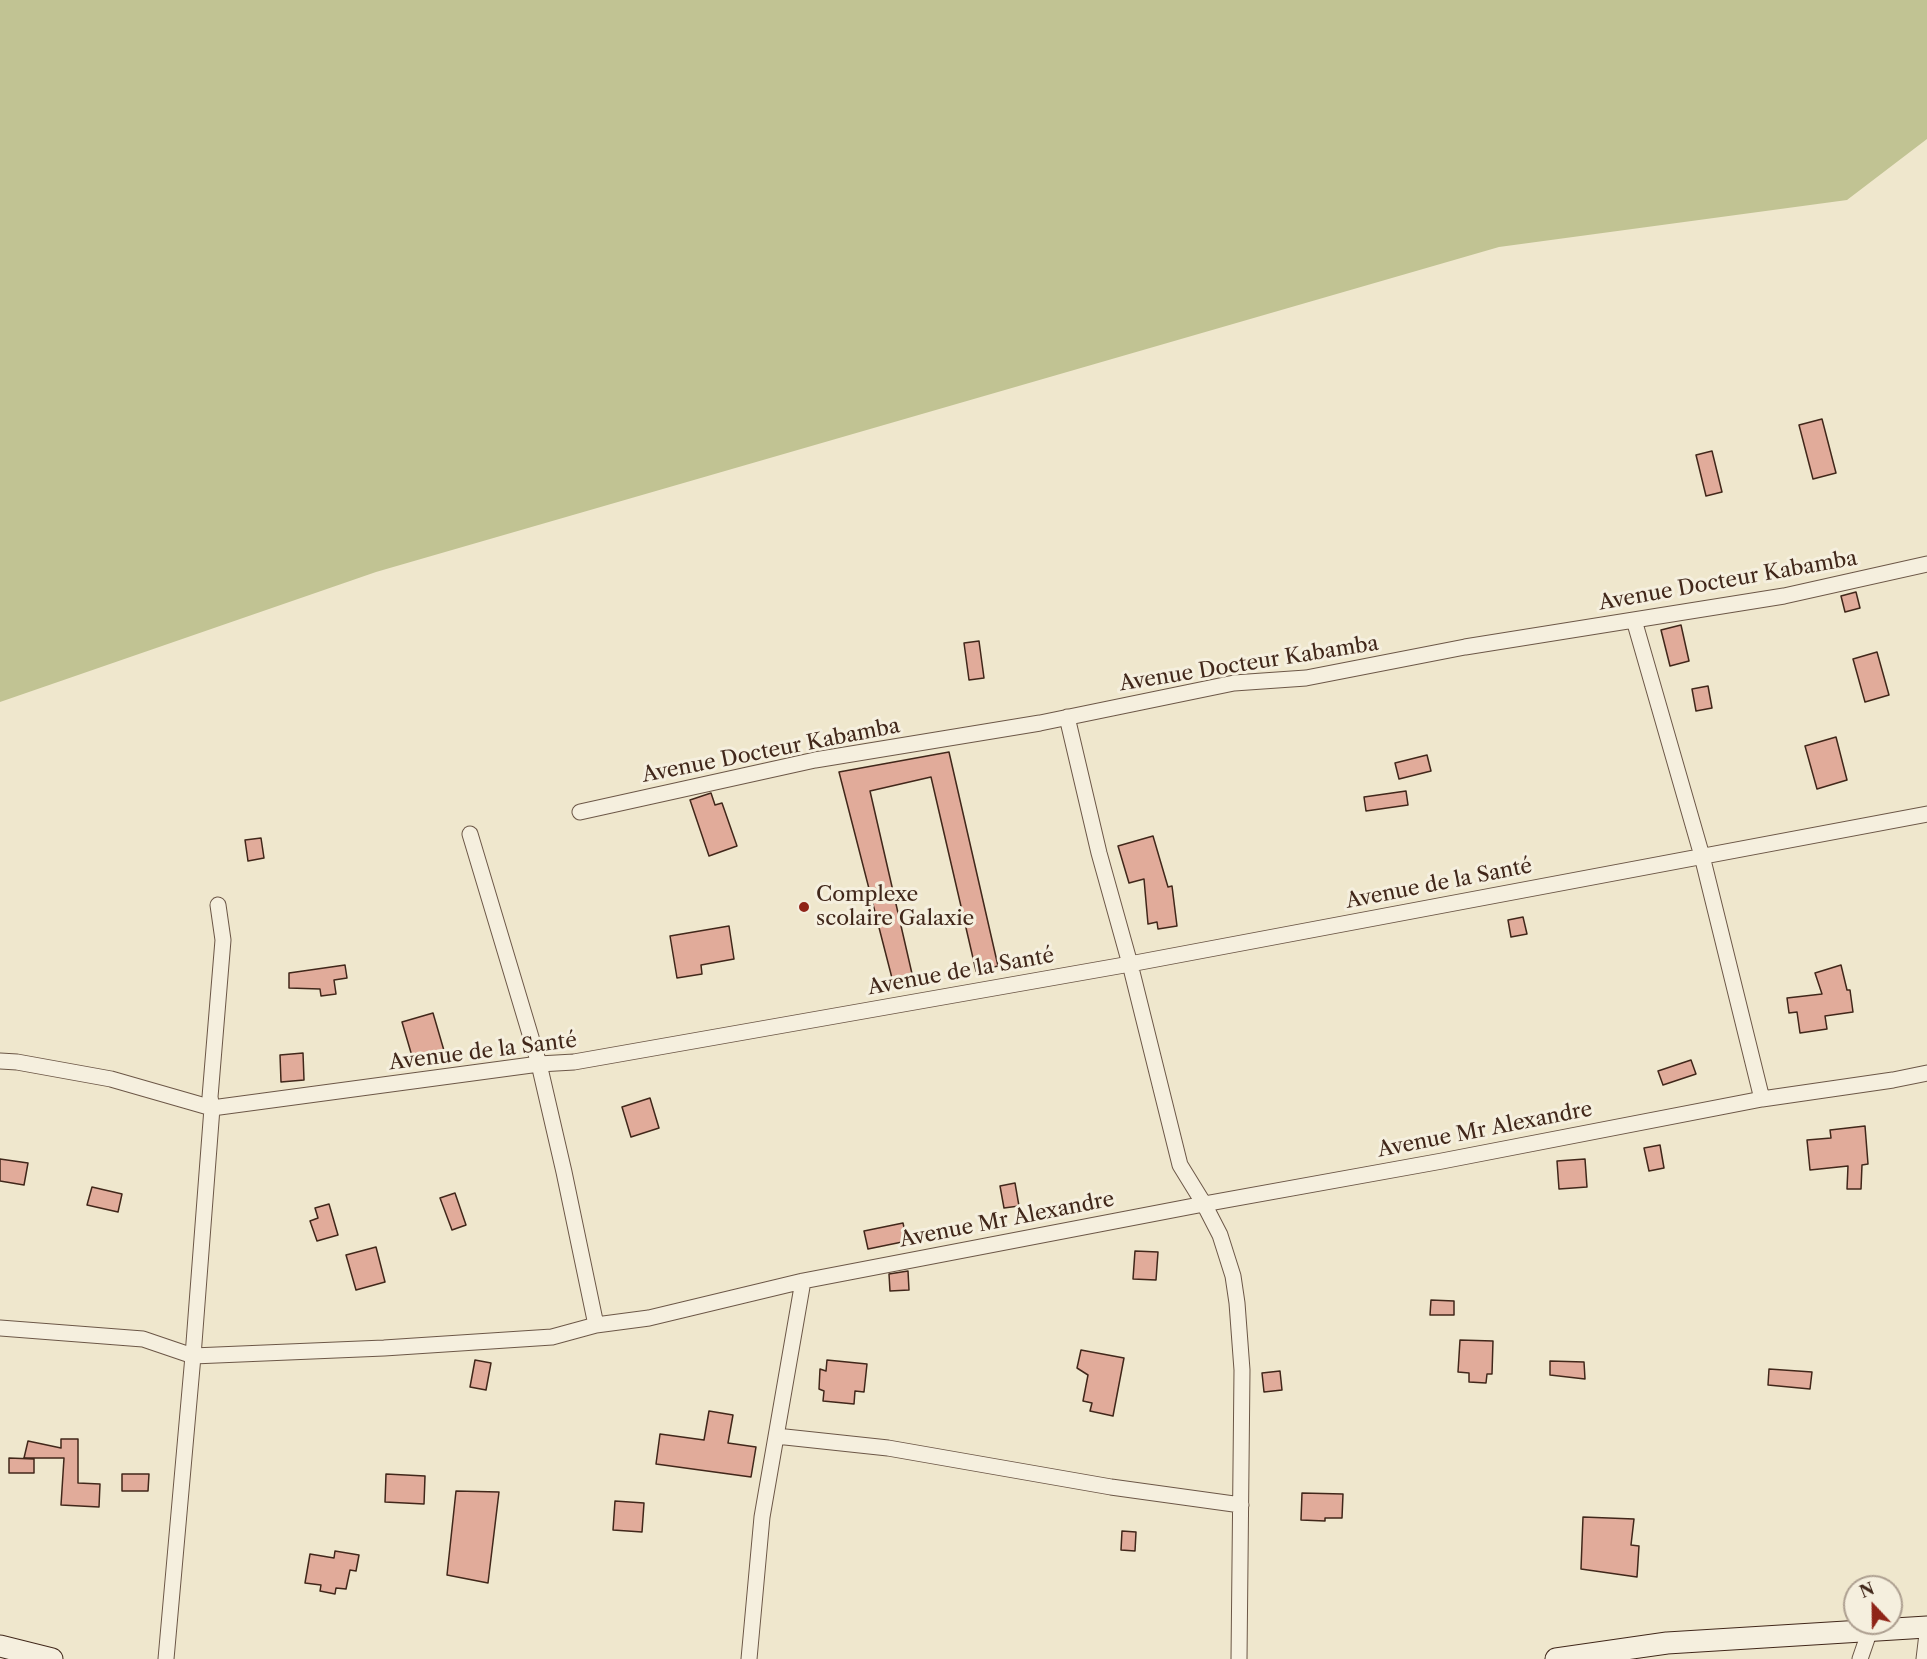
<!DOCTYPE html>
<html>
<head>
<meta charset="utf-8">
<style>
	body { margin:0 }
	#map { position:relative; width:1927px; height:1659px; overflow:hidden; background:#efe7cd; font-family:"Libre Caslon Text",serif }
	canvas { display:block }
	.north { position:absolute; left:1843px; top:1575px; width:60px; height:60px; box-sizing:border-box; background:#f5efde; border:2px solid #ad9f90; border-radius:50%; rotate:338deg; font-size:16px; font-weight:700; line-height:24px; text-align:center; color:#41271a }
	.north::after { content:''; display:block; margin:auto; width:21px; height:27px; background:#8f2418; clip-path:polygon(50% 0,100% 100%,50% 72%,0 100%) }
</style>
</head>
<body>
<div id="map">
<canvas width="1927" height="1659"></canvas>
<div class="north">N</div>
</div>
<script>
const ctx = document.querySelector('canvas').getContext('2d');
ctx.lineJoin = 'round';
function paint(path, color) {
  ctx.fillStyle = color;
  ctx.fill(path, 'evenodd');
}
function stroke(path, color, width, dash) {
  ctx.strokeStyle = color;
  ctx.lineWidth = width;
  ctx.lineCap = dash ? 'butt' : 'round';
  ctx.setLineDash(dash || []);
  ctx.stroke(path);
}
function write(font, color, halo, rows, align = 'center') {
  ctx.font = font + ' "Libre Caslon Text",serif';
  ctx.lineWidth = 6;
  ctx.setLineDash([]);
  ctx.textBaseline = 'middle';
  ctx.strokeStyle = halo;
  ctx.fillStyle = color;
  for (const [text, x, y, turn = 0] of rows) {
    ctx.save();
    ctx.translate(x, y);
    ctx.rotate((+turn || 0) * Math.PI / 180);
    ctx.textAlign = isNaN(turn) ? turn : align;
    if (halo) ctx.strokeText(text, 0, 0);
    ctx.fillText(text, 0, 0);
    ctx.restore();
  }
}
paint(new Path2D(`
	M0 0H1927V139L1847 200 1499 247 376 572 0 702Z`), '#c1c393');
const building = new Path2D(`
	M1822 419 1836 473 1813 479 1799 425Z
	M1712 451 1722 492 1706 496 1696 455Z
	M1856 592 1860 608 1845 612 1841 596Z
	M1681 625 1689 661 1670 666 1661 630Z
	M979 641 984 678 969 680 964 643Z
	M1877 652 1889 695 1865 702 1853 659Z
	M1708 686 1712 708 1696 711 1692 689Z
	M1836 737 1847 780 1817 789 1805 746Z
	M949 752 998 966 976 971 931 777 870 791 913 978 893 982 839 772Z
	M1427 755 1431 771 1399 779 1395 763Z
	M1406 791 1408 805 1366 811 1364 797Z
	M711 793 715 805 722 803 737 846 709 856 690 800Z
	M1153 836 1168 887 1172 886 1177 926 1158 929 1157 922 1148 924 1144 879 1129 883 1118 846Z
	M261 838 264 858 248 861 245 840Z
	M1523 917 1527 934 1511 937 1508 920Z
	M729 926 734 959 701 965 702 974 677 978 670 936Z
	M345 965 347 978 334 980 336 994 321 996 320 989 289 988V973Z
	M1841 965 1847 990H1850L1853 1012 1825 1016 1827 1029 1800 1033 1797 1012 1789 1013 1787 998 1822 994 1815 973Z
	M433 1013 445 1054 414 1063 402 1022Z
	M303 1053 304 1080 281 1082 280 1055Z
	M1691 1060 1696 1074 1663 1085 1658 1071Z
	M650 1098 659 1128 631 1137 622 1107Z
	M1865 1126 1868 1164 1862 1165 1861 1189H1847L1848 1166 1810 1170 1807 1140 1831 1138 1830 1130Z
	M1660 1145 1664 1168 1649 1171 1644 1148Z
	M0 1159 28 1163 24 1185 0 1181Z
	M1585 1159 1587 1187 1559 1189 1557 1161Z
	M1015 1183 1019 1206 1004 1208 1000 1186Z
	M92 1187 122 1194 118 1212 87 1205Z
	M455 1193 466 1225 452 1230 440 1198Z
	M329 1204 338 1235 317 1241 310 1221 318 1218 315 1208Z
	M903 1223 907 1241 868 1249 864 1231Z
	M376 1247 385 1282 356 1290 346 1255Z
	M1135 1251 1158 1252 1156 1280 1133 1279Z
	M908 1271 909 1290 890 1291 889 1274Z
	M1431 1300 1454 1301V1315H1430Z
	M1460 1340 1493 1341 1492 1374H1487L1486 1383 1469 1382V1373L1458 1372Z
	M1081 1350 1124 1358 1113 1416 1090 1411 1092 1403 1083 1401 1088 1375 1077 1368Z
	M475 1360 491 1363 486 1390 470 1387Z
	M827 1360 867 1364 864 1392 855 1391 854 1404 823 1401 824 1391 819 1389 820 1369 826 1371Z
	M1550 1361 1584 1362 1585 1379 1550 1375Z
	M1769 1369 1812 1372 1810 1389 1768 1385Z
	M1280 1371 1282 1390 1264 1392 1262 1373Z
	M709 1411 733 1415 728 1443 756 1447 751 1477 656 1464 660 1434 704 1440Z
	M61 1439H78V1483L100 1484 99 1507 61 1505 64 1458H24L28 1441 61 1448Z
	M9 1458 34 1459V1473H9Z
	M122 1474H149L148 1491H122Z
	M386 1474 425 1476 424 1504 385 1502Z
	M456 1491 499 1492 488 1583 447 1575Z
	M1302 1493 1343 1494 1342 1518H1325V1521L1301 1520Z
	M615 1501 644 1503 642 1532 613 1530Z
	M1583 1517 1634 1519 1631 1545 1639 1546 1637 1577 1581 1569Z
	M1122 1531 1136 1532 1135 1551 1121 1550Z
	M335 1551 359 1555 356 1571 350 1570 346 1589 336 1588 335 1594 320 1591 321 1585 305 1583 310 1554 334 1558Z`);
paint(building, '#e1ab9a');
stroke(building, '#41271a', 1.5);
const minor = new Path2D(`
	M1634 620 1702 856 1762 1099
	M1067 717 1099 853 1130 964 1180 1165 1204 1204 1220 1235 1233 1276 1237 1303 1242 1370 1239 1659
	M580 812 815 760 1040 723 1234 683 1306 678 1465 647 1784 596 1927 564
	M470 834 539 1064 564 1172 596 1325
	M0 1061 17 1062 111 1079 212 1108 539 1064 574 1062 1130 964 1927 814
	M0 1328 143 1339 193 1356 384 1348 552 1337 596 1325 649 1318 803 1281 1204 1204 1442 1161 1762 1099 1893 1080 1927 1073
	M776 1436 888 1448 1111 1487 1241 1505
	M166 1659 193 1356 212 1108 210 1097 223 940 218 905
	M749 1659 762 1517 803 1281
	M1860 1659 1870 1630
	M1924 1659 1927 1634`);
const secondary = new Path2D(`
	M0 1646 52 1659
	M1556 1659 1667 1643 1927 1627`);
stroke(minor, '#6c5747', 17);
stroke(secondary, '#41271a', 23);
stroke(minor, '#f5efde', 15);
stroke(secondary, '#f5efde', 21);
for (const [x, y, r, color] of [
	[804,907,6,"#8f2418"]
]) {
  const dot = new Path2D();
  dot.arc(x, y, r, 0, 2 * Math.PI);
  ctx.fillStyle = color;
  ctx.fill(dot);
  stroke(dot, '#f5efde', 2);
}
write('21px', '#41271a', '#f5efde', [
	["Avenue Docteur Kabamba",1728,581,-10],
	["Avenue Docteur Kabamba",1249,664,-9],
	["Avenue Docteur Kabamba",771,751,-11],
	["Avenue de la Santé",1439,884,-11],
	["Avenue de la Santé",961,972,-10],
	["Avenue de la Santé",483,1052,-7],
	["Avenue Mr Alexandre",1485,1130,-11],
	["Avenue Mr Alexandre",1007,1220,-11]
]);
write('21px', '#41271a', '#f5efde', [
	["Complexe",816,895],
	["scolaire Galaxie",816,919]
], 'left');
</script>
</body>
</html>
